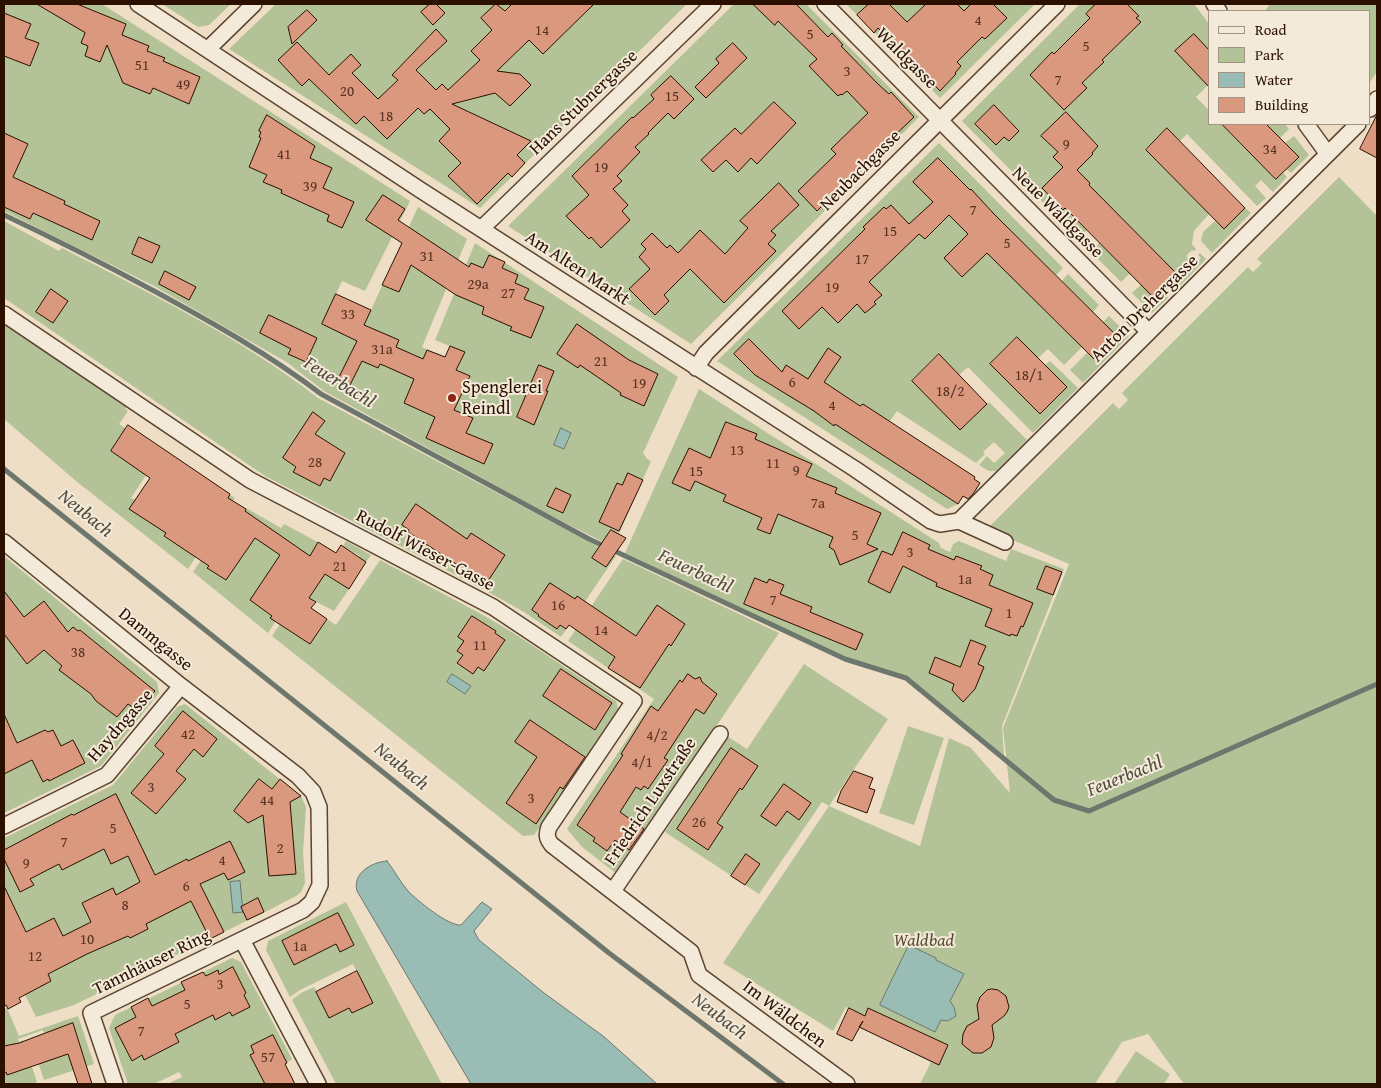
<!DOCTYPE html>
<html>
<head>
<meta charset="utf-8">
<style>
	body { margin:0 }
	#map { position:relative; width:1381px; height:1088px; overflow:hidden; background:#eddec5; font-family:"Gentium Book Plus",serif }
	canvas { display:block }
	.frame { position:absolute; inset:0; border:5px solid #2b1000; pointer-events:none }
	.legend { position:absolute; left:1208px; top:10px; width:162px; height:115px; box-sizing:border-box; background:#f3ead9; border:1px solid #a39382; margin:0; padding:6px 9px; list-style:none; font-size:15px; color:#2b1000 }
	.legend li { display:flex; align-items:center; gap:10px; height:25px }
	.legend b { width:25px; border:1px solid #a39382 }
</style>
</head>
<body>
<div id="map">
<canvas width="1381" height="1088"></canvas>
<div class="frame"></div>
<ul class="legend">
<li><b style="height:6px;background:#f3ead9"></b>Road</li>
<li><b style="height:14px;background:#b4c298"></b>Park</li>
<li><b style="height:14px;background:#99bcb5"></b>Water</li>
<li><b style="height:14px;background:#da987e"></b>Building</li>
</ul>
</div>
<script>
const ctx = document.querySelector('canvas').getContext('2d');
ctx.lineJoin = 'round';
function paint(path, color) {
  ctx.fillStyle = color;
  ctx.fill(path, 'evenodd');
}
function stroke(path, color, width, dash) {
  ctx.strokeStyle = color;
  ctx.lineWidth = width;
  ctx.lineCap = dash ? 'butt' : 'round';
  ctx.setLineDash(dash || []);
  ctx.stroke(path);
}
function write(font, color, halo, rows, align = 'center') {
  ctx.font = font + ' "Gentium Book Plus",serif';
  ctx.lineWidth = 4;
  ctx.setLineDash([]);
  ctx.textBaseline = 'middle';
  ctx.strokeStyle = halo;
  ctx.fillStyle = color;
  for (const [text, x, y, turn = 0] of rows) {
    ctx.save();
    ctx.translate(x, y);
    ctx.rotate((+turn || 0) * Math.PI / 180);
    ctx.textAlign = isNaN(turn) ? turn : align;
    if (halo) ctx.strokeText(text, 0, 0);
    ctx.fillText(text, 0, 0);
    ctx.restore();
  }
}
paint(new Path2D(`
	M4 4H102L410 201 365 291 342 281 336 294 371 310 418 207 467 239 422 347 459 364 464 352 435 340 475 243 678 377 643 453 647 459 651 461 613 547 544 512 324 391 288 363 154 286 4 211Z
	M162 4H231L209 25 198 27Z
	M276 4H687L480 208 229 49Z
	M734 4H806L919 117 691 344 508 226Z
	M846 4H1035L940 98Z
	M1080 4H1194L1210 25V83L1196 97 1210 111V124H1222L1276 179 1283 173 1287 177 1273 192 1261 180 1255 186 1266 198 1257 206 1187 134 1180 141 1167 128 1146 149 1209 214 1194 231 1192 244 1196 249 1194 251 1192 250 1186 256 1195 264 1201 258 1198 255 1200 253 1206 259 1180 286 1174 280 1178 275 1098 195 1075 218 1087 230 1078 238 962 121Z
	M1270 4H1377V72L1370 82V11H1265Z
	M1266 124H1285L1289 129 1280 138Z
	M1294 136 1309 155 1291 173 1286 169 1285 143Z
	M939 143 1063 268 1056 275 1037 257 1015 280 1082 347 1064 365 1048 349 1038 358 1017 337 990 364 1040 414 1067 387 1045 365 1050 361 1078 388 1033 433 968 367 959 375 939 354 912 380 961 429 989 402 1027 440 996 471H989L979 465 987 456 994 463 1005 453 994 442 983 452 985 454 976 463 897 411 890 421 857 438 958 504 947 509 717 361Z
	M1339 177 1377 216V1084H1184L1148 1034 1122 1042 1095 1084H920L931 1062 859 1027 849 1008 846 1007 833 1031 723 963 829 806 822 802 759 894 665 832 728 737 747 749 804 664 888 719 829 806 920 846 949 738 971 748 1010 793 1003 728 1069 564 994 532 991 525 1113 403 1119 409 1128 400 1122 393 1248 267 1253 272 1262 263 1257 259Z
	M1245 208 1251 213 1212 253 1201 241 1203 232 1215 221 1224 229Z
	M4 221 59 251 62 248C149 293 240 337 318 398L616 556 561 637 524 612 483 589 265 476 4 298Z
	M1099 243 1130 273 1121 282 1091 252Z
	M1068 274 1099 305 1093 312 1062 281Z
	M1141 285 1155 299 1162 292 1168 298 1152 313 1132 293Z
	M1109 316 1129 336 1083 383 1070 370 1088 352 1094 359 1117 336 1103 322Z
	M4 325 127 406 125 409 128 411 119 424 126 429 111 451 139 470 160 454 131 498 135 500 214 518 230 495 235 498 188 569 76 481 4 419Z
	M699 389 939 543 941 548 950 552 953 544 959 541 1006 561 1011 549 1064 569 1002 726 1004 756 907 676 846 658 625 553Z
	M246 508 281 528 284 524 325 546 268 633 193 572 235 509 242 514Z
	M346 541 371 555 366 562 359 558 360 556 343 546Z
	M4 556 157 682 159 693 101 766 4 813Z
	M623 559 779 633 617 874 582 847 567 829 654 699 568 641Z
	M380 560 483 615 515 634 616 701 619 712 534 835 523 836 272 636 295 602 299 605 285 628 310 644 327 619 336 625Z
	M325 574 349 589 334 611 301 594Z
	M185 704 301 796 306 807 303 852 305 883 301 892 296 896 273 908 74 1005 36 1017 4 952V838L113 785 177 707Z
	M908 726 944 738 914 825 879 813Z
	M346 902 442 1084H336L292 1000 301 993 314 987 317 992 357 972 353 964 300 990 290 997 266 950 268 941Z
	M232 958 241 962 292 1059 279 1068 285 1084H167L182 1077 179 1072 154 1084H128L109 1028 115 1015Z
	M7 1008 19 1036 78 1016 94 1064 44 1080 30 1038 44 1033 43 1030 18 1039 19 1042 23 1040 37 1082 32 1084H4V1009Z
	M1136 1051 1170 1074 1164 1084H1114Z`), '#b4c298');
const water = new Path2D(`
	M561 428 571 433 564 449 554 445Z
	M452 674 471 686 465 694 447 682Z
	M387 861C395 871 400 882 408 891 418 901 448 926 461 925L482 902 492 909 474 931 479 940 544 993 603 1036 657 1084H471L357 891C352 873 372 862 387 861Z
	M240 881 243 912 233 913 230 882Z
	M909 945 936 958V960L964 974 950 1001 954 1007 956 1016 948 1021 941 1020 935 1032 880 1005Z`);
paint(water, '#99bcb5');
stroke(water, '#6d776d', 1);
stroke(new Path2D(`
	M4 215C55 239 106 265 156 292 213 323 270 355 321 394L589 539 845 659 906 678 1054 800 1089 811 1377 684
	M4 469 609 953 783 1084`), '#6d776d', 5);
const building = new Path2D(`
	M37 4H77L126 24 122 35 149 46 147 51 165 58 163 61 200 77 189 104 153 88 150 94 123 83 107 45 100 62 85 56 88 46 81 43 85 33Z
	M430 4H436L445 13 433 25 421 12Z
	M496 4 505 11 512 4H594L543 54 529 40 497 71 520 74 531 85 510 106 495 93 452 104 531 141 517 155 525 163 512 177 508 173 477 204 448 176 461 163 439 141 450 129 430 109 424 114 418 108 387 139 364 116 356 124 309 79 302 86 278 60 297 42 329 75 351 54 361 65 352 73 378 99 398 80 392 75 436 29 447 41 416 70 436 90 442 84 448 90 480 60 471 51 492 30 481 18Z
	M753 4H796L828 37 832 33 843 45 841 46 878 84 889 94 891 92 914 117 889 141 888 140 817 211 798 191 836 154 831 149 868 113 847 91 842 95 841 94 838 96 809 66 817 59 778 21 775 25Z
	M869 4H889L907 22 926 4H957L964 11 971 4H993L1007 18 985 39 982 37 957 62 961 66 955 73 956 74 940 91 878 28 874 33 857 15Z
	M1096 4H1127L1139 16 1136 18 1141 22 1102 60 1104 62 1082 83 1087 88 1064 110 1030 75 1052 52 1054 54 1090 18 1086 14Z
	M307 10 317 20 292 44 288 27Z
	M4 13 31 24 25 38 39 43 30 66 4 56Z
	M1194 34 1210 51V88L1175 51Z
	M733 43 747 58 706 98 695 87 719 63 716 59Z
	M671 76 694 99 674 119 668 113 648 133 649 134 635 147 640 152 617 176 622 181 613 189 628 205 622 211 630 220 601 248 591 237 589 239 566 216 589 195 572 176 632 117 633 118 654 99 651 95Z
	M774 102 796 123 757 164 751 158 738 172 726 160 713 172 701 160 735 128 741 134Z
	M994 105 1019 131 1009 141 1004 137 996 145 975 124Z
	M1066 112 1098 146 1092 153 1093 154 1077 170 1090 183 1089 185 1179 276 1155 299 1065 208 1063 210 1042 188 1063 167 1053 157 1058 152 1041 136Z
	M267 115 315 146 310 158 332 168 323 188 354 202 342 228 327 221 329 215 281 193 282 190 263 182 267 175 249 167 261 138 259 137 261 132 259 131Z
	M1377 115V158L1360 149Z
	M1222 124H1266L1299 157 1276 179Z
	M1167 128 1245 208 1224 229 1146 150Z
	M4 133 28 144 13 177 65 201 64 204 100 221 92 240 33 213 30 219 4 207Z
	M938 158 970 190 971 189 994 214 1117 336 1094 359 987 253 962 277 944 258 968 234 949 215 925 239 919 234 869 282 882 295 874 302 876 304 865 313 857 304 838 323 822 307 799 329 782 311 865 229 863 227 884 207 886 209 891 205 909 224 933 202 913 182Z
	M779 183 799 205 771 231 776 235 768 244 776 251 724 303 690 269 664 295 669 301 655 315 629 289 650 269 639 257 646 249 641 244 652 233 667 248 670 245 678 253 700 230 725 254 748 228 740 221Z
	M383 195 405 209 398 220 469 267 471 263 483 268 489 255 505 262 502 268 518 275 515 283 529 289 524 299 544 307 531 338 510 330 512 327 482 314 484 307 456 295 411 265 399 292 382 285 402 243 366 220Z
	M139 237 160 246 152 263 132 254Z
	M165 271 196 287 189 300 159 284Z
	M51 289 68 301 53 323 36 312Z
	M336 294 371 310 364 325 399 340 396 347 423 359 427 350 445 357 450 346 465 352 456 370 470 376 454 410 473 418 466 433 493 444 484 464 426 438 435 417 404 403 414 379 385 366 380 364 378 368 362 361 349 387 337 381 357 341 322 324Z
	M269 315 317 338 306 362 288 354 291 349 260 333Z
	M577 324 629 360 658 374 644 406 620 395 621 393 580 365 578 368 557 354Z
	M1017 337 1067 387 1040 414 990 364Z
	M749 339 782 372 786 365 808 379 828 348 841 357 824 382 860 406 863 404 975 477 974 479 980 483 973 494 968 499 963 496 958 504 835 424 834 426 814 411 755 375 734 354Z
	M939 354 987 404 960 430 912 381Z
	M539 365 554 371 546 391H548L534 425 517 417Z
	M313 412 325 421 315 434 345 453 330 481 324 478 320 486 293 472 296 467 283 458Z
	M726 422 757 434 755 439 812 464 806 476 837 488 835 493 881 513 867 544 878 549 840 565 834 550 829 547 833 537 778 514 770 534 757 529 762 518 723 501 726 495 695 481 690 491 672 483 689 448 710 458Z
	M128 425 230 494 228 498 246 509 245 511 310 556 318 542 336 553 341 545 366 562 349 589 325 574 309 598 316 602 311 608 327 619 310 644 270 618 272 616 250 600 280 555 255 538 226 580 207 568 209 566 164 536 166 533 129 509 150 478 111 451Z
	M628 473 643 480 619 531 599 522 617 483 622 485Z
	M556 488 571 495 563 513 547 506Z
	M416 504 467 539 471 533 505 555 486 584 408 532 409 530 402 525Z
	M611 530 626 538 606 567 592 558Z
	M903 532 930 545 928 549 954 560 956 556 982 566 980 569 993 575 989 585 1033 603 1023 627 1021 626 1017 636 1011 634 1010 636 985 626 992 609 936 586 937 583 903 566 890 593 868 582 882 551 892 555Z
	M1046 566 1062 572 1053 595 1037 589Z
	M755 578 767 583 769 579 784 585 780 594 812 607 810 612 863 634 856 650 744 604Z
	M550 583 575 599 577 596 636 636 657 605 685 624 671 646 669 644 640 688 608 668 615 657 569 625 566 629 560 625 557 629 538 616 539 615 532 610Z
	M4 591 24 617 44 601 68 632 73 627 78 631 80 630 155 691 138 711 128 704 117 717 96 701 91 694 59 670 62 666 44 650 27 664 4 634Z
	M472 616 496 631 495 633 505 640 484 671 478 667 473 674 457 663 463 655 457 651 464 641 458 637Z
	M971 640 986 646 978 664 984 667 975 689 963 702 952 690 954 684 929 673 935 657 960 667Z
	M561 669 612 703 595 730 543 696Z
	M688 674 695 679 700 677 702 682 717 694 704 714 696 709 664 758 668 760 648 789 644 786 641 790 636 787 620 812 644 829 629 850 615 840 607 851 593 841 595 838 577 825 623 755 621 754 651 706 658 711 680 680 682 682Z
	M183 711 217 739 203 757 194 749 176 771 186 779 156 814 131 793 164 754 155 746Z
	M4 714 17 743 45 730 48 732 53 730 61 746 73 740 85 763 49 781 48 779 43 782 32 760 4 774Z
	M530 720 585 757 563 789 560 787 536 824 506 803 537 757 515 742Z
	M731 748 758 766 742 790 740 788 717 823 723 827 708 850 677 829Z
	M854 771 873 778 869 788 875 790 867 813 837 802 841 791Z
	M259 779 272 789 280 779 301 796 290 802 296 874 269 876 263 815 248 823 234 811Z
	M784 784 811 803 799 820 787 811 776 826 761 816Z
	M116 794 155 875 187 859 188 861 230 841 245 872 228 880 224 873 200 884 224 932 210 939 191 901 146 924 148 929 130 938 128 936 87 954 48 974 51 981 19 998 21 1002 8 1009 6 1005 4 1006V886L26 932 54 918 63 936 91 922 82 903 113 888 116 895 140 882 128 856 111 864 104 849 62 870 59 864 30 879 34 885 20 892 4 859V850L72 814 73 815Z
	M746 854 760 864 745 885 731 876Z
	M258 898 264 912 247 920 241 907Z
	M338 913 354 945 340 952 336 944 294 965 282 941Z
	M233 967 246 993 244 995 250 1007 232 1016 230 1012 215 1020 213 1015 175 1034 179 1042 144 1060 142 1055 132 1061 115 1028 136 1017 131 1007 148 998 152 1006 185 990 181 982 203 972 206 976 218 970 219 974Z
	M357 971 373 1003 352 1013 349 1008 329 1018 316 992Z
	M992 989 998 990 1006 996 1009 1007 1007 1012 1004 1016 992 1025 994 1038 991 1047 982 1053H973L962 1044 963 1034 967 1026 979 1019 977 1005 980 997 987 990Z
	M849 1008 865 1016 868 1008 948 1045 939 1065 859 1027 863 1021 852 1041 837 1034Z
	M73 1023 92 1084H78L68 1054 7 1075 6 1072 4 1073V1046L19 1043Z
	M273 1035 287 1063 285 1064 295 1084H265L250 1055 254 1053 251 1046Z`);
paint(building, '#da987e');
stroke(building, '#2b1000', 1);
const minor = new Path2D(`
	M138 4 422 191 855 469 931 521 940 524 959 521 1005 542
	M825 4 1149 332
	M1214 4 1219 11
	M208 49 254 4
	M1370 109 1377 99
	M1306 124 1327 153
	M481 229 713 4
	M4 314 250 480 493 607 634 701 549 827C546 835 547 839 552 845L691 952 699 975 847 1084
	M696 368 706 353 1057 4
	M959 521 1358 124
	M4 542 181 686 298 776 313 792 319 807 320 885 312 902 303 910 91 1013 115 1084
	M4 826 107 775 181 686
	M613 891 720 734
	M242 940 318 1084`);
stroke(minor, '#5c4431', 18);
stroke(minor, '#f3ead9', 15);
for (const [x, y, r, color] of [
	[452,398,5,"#8f2418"]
]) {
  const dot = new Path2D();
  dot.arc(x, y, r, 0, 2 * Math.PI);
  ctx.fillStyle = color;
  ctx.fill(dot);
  stroke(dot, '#f3ead9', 2);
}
write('15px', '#573220', null, [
	["4",978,21],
	["14",542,31],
	["5",810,35],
	["5",1086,47],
	["51",142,66],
	["3",847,72],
	["7",1058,81],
	["49",183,85],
	["20",347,92],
	["15",672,97],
	["18",386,117],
	["9",1066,145],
	["34",1270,150],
	["41",284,155],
	["19",601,168],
	["39",310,187],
	["7",973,211],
	["15",890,232],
	["5",1007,244],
	["31",427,257],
	["17",862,260],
	["29a",478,285],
	["19",832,288],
	["27",508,294],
	["33",348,315],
	["31a",382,350],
	["21",601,362],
	["18/1",1029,376],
	["6",792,383],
	["19",639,384],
	["18/2",950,392],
	["4",832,406],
	["13",737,451],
	["28",315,463],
	["11",773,464],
	["9",796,471],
	["15",696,472],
	["7a",818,504],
	["5",855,536],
	["3",910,553],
	["21",340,567],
	["1a",965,580],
	["7",773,601],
	["16",558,606],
	["1",1009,614],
	["14",601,631],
	["11",480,646],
	["38",78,653],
	["42",188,735],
	["4/2",657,736],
	["4/1",642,763],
	["3",151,788],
	["3",531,799],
	["44",267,801],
	["26",699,823],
	["5",113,829],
	["7",64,843],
	["2",280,849],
	["4",222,861],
	["9",26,864],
	["6",186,887],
	["8",125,906],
	["10",87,940],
	["1a",300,947],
	["12",35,957],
	["3",220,985],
	["5",187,1005],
	["7",141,1032],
	["57",268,1058]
]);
write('18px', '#2b1000', '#f3ead9', [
	["Waldgasse",906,59,45],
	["Hans Stubnergasse",584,103,-44],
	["Neubachgasse",861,171,-45],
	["Neue Waldgasse",1057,213,45],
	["Am Alten Markt",577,269,33],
	["Anton Drehergasse",1145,309,-45],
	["Rudolf Wieser-Gasse",425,551,28],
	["Dammgasse",155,640,39],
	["Haydngasse",121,726,-49],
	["Friedrich Luxstraße",651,802,-56],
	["Tannhäuser Ring",152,963,-26],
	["Im Wäldchen",784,1015,37]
]);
write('18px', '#2b1000', '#f3ead9', [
	["Spenglerei",462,388],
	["Reindl",462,409]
], 'left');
write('italic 18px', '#5b4e35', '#f3ead9', [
	["Waldbad",924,941]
]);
write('italic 19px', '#524c3f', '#f3ead9', [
	["Feuerbachl",339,383,32],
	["Neubach",85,514,39],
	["Feuerbachl",695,572,25],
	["Neubach",401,767,39],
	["Feuerbachl",1125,777,-22],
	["Neubach",719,1017,37]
]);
</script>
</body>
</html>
